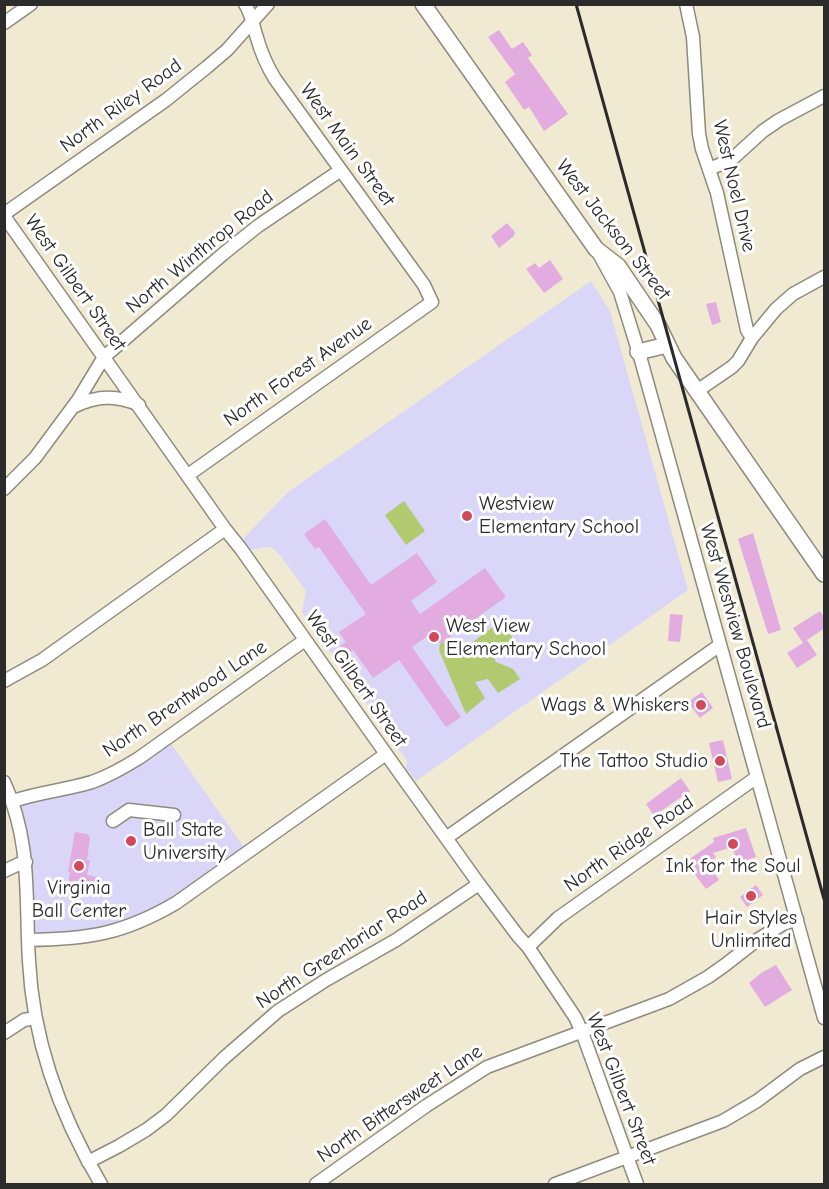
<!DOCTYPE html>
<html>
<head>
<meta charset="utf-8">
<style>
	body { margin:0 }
	#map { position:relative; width:829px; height:1189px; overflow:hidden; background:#f1ead2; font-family:"Comic Neue",sans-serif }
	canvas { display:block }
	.frame { position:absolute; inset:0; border:6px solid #2b2b2b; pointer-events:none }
</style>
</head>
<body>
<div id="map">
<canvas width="829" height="1189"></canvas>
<div class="frame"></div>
</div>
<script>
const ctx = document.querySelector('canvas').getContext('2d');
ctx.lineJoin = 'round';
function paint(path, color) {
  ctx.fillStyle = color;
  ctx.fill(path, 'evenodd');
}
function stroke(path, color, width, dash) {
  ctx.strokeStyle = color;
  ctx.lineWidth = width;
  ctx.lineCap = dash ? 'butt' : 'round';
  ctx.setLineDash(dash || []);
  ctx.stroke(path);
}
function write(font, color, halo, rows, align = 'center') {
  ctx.font = font + ' "Comic Neue",sans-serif';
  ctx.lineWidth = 6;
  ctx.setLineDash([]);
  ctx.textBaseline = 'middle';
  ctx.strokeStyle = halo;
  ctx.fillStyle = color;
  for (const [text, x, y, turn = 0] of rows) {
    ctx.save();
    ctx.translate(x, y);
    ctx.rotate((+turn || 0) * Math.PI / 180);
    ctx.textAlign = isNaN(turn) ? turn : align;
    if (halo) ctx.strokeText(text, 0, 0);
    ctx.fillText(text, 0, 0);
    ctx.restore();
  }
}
paint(new Path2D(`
	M591 281 610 311 688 590 416 781 406 768 407 761 302 612 306 591 280 555 271 547 261 548 251 550 243 539 288 492Z
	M167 738 248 853 143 922 28 940 13 801 90 782Z`), '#dad6f7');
paint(new Path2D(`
	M404 501 425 531 406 545 385 515Z
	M497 624 505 625 512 637 511 642 493 656 496 662 513 669 520 679 498 693 488 679 475 682 485 698 466 714 439 650 440 644 448 639 457 654Z`), '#b1ca6f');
paint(new Path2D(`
	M499 30 512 49 523 42 532 55 528 58 568 114 544 131 529 107 524 110 505 82 515 74 488 37Z
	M507 223 515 232 514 236 499 248 491 236Z
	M550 260 563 279 544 293 526 269 535 263 539 268Z
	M716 302 721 322 712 325 706 304Z
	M325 519 371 585 417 553 437 582 411 601 420 614 485 568 506 597 440 644 432 633 412 647 461 717 446 727 399 660 373 678 353 650 346 655 340 646 346 642 339 632 366 614 319 547 315 549 304 534Z
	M753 533 781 630 768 634 738 539Z
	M820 611 825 618V628L807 640 817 655 797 668 787 653 803 643 793 628Z
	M670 614 683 615 680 642 668 641Z
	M702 692 713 708 700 718 688 702Z
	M723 740 732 779 718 782 709 743Z
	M681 778 690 791 654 816 646 804Z
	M746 828 756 857 738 863 732 847 713 853 716 857 708 864 719 880 706 889 685 862 714 842 713 838Z
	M75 832 87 834 90 837 87 860H90L87 875 97 877 95 886 80 884 78 894 67 892 70 872H68Z
	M756 885 763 895 747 907 740 897Z
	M776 965 792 990 765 1007 749 983 761 973Z`), '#e2ace1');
const minor = new Path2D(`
	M686 4 693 37 699 134 702 149 717 193 747 330 752 338
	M4 23 31 4
	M709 169 731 160 763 131 779 120 824 96
	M4 214 166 100 207 67 227 50 268 4
	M4 216 225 529 241 549 386 754 479 884 518 936 528 947 575 1017 582 1032 637 1184
	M598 252 620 292 641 360 824 1018
	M697 391 732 367 738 361 752 338 776 309 793 294 824 277
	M73 407C95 396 116 394 139 405
	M188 475 432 302 424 285 275 79C267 66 261 52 257 38 253 26 252 15 245 4
	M4 489 35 458 78 400 104 357 223 254 258 226 341 170
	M4 681 42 660 225 529
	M4 782C32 843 25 896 29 961 33 1041 61 1117 101 1184
	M13 801C39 792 66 790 92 782 109 776 123 768 139 758L305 640
	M113 821 129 810 174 815
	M446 838 720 645
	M4 871 19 864 26 862
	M28 940C89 939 123 934 176 903L386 754
	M528 947 558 918 757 777
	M4 1033 24 1020 35 1018
	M88 1162 119 1146 146 1130 166 1115 224 1058 278 1011 326 980 396 940 479 884
	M316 1184 426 1106 487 1067 669 999 708 977 725 965 757 940 783 924 797 919
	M555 1184 723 1121 757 1101 800 1069 824 1057`);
const major = new Path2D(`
	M423 4 596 249 618 266 658 325 674 358 824 574
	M638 352 667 345`);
stroke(minor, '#8e8a7e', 15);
stroke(major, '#8e8a7e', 18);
stroke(minor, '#fff', 12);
stroke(major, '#fff', 15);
stroke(new Path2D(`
	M576 4 824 899`), '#2b2b2b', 3);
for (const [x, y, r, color] of [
	[467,516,6,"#d1495b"],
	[434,637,6,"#d1495b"],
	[701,705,6,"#d1495b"],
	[720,761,6,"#d1495b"],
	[131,841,6,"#d1495b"],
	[733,844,6,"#d1495b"],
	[79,866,6,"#d1495b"],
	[751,896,6,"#d1495b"]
]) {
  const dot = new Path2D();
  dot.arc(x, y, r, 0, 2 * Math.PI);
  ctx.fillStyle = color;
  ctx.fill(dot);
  stroke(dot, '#fff', 2);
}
write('20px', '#2b2b2b', '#fff', [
	["North Riley Road",121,106,-36],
	["West Main Street",347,145,54],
	["West Noel Drive",734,186,77],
	["West Jackson Street",613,230,52],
	["North Winthrop Road",200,252,-39],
	["West Gilbert Street",75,283,55],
	["North Forest Avenue",298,372,-35],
	["West Westview Boulevard",735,626,74],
	["West Gilbert Street",356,679,55],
	["North Brentwood Lane",185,699,-34],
	["North Ridge Road",629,844,-35],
	["North Greenbriar Road",342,950,-33],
	["West Gilbert Street",621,1089,69],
	["North Bittersweet Lane",400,1104,-34]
]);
write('20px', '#2b2b2b', '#fff', [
	["Westview",479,504],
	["Elementary School",479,527],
	["West View",446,626],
	["Elementary School",446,649],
	["Wags & Whiskers",689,705,"right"],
	["The Tattoo Studio",708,761,"right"],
	["Ball State",143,830],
	["University",143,853],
	["Ink for the Soul",733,866,"center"],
	["Virginia",79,888,"center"],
	["Ball Center",79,911,"center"],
	["Hair Styles",751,918,"center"],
	["Unlimited",751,941,"center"]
], 'left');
</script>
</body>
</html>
